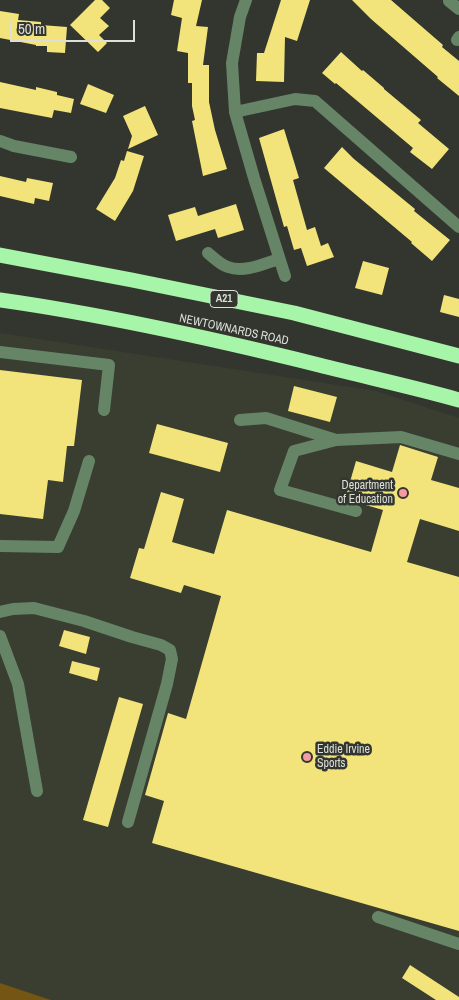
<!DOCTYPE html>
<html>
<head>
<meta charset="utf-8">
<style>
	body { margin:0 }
	#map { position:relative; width:459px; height:1000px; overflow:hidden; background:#33362e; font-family:"Archivo Narrow",sans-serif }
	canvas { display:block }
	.scale { position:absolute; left:10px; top:20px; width:125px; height:22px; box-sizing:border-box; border:2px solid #dddfda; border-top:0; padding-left:6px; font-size:15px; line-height:18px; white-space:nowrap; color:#dddfda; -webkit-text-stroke:4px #33362e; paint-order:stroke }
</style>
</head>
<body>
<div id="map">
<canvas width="459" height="1000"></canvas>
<div class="scale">50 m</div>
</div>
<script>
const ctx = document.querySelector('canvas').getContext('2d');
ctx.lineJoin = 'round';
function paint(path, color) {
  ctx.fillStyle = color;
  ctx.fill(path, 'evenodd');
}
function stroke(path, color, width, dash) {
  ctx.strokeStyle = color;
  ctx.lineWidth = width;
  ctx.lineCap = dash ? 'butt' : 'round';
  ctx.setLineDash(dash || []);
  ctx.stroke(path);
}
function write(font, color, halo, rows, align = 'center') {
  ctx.font = font + ' "Archivo Narrow",sans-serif';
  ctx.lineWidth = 5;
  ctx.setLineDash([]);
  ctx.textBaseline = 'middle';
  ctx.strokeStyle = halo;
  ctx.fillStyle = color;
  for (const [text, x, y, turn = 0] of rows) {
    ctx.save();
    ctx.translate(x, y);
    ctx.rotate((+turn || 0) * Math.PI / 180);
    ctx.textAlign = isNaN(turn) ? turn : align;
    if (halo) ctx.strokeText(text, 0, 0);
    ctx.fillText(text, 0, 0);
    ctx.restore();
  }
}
paint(new Path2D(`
	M0 333 376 391 459 418V1000H51L0 983Z`), '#393e30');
paint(new Path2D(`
	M0 983 51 1000H0Z`), '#755514');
paint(new Path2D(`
	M95 0H102L110 8 100 18 109 26 99 35 107 43 98 52 70 25Z
	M174 0H202L196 26 208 27 203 65H209V102L215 130 227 169 203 176 192 121 195 120 192 106V83H188V53L177 51 182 18 171 15Z
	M281 0H310L297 41 285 37 284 82 256 81 257 53H264Z
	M352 0H391L443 45 442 47 459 61V96L437 78 438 77 371 19Z
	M0 11 19 14 18 20 41 22V25L67 27 65 53 47 52V46H36V45L0 38Z
	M341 52 362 71 363 70 384 88V89L421 120 418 123 449 149 432 169 410 152 413 148 336 83 335 84 322 73Z
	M0 82 36 90V87L57 92V95L74 99 71 113 54 110 52 118 0 108Z
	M88 84 114 95 106 113 80 104Z
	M145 106 158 135 128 149 132 136 123 116Z
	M284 129 299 178 293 180 307 230 315 227 321 246 328 243 334 257 307 266 301 248 294 250 287 226 284 227 259 138Z
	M342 147 354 159 415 209 414 211 450 240 432 261 411 243 412 242 324 168Z
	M127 151 144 156 133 191 115 221 96 209 115 178 121 160 124 161Z
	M0 176 26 182 27 178 53 183 49 201 35 198 34 204 0 196Z
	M236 204 244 230 218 238 215 229 176 241 168 215 195 207 198 216Z
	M363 261 389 268 382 295 355 288Z
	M444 295 459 299V317L440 312Z
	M0 370 82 380 74 446H67L63 482 48 480 43 519 0 514Z
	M294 386 337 397 330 422 288 411Z
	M157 424 228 443 220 472 149 453Z
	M400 445 438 457 431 480 459 488V531L420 519 407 562 459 577V931L152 843 164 801 145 795 168 713 186 719 221 596 184 585 181 593 130 578 139 548 144 549 161 492 184 499 172 542 214 554 227 510 371 552 383 510 345 499 356 461 392 472Z
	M64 630 90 637 86 654 59 646Z
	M72 661 100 668 97 681 69 673Z
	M119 697 143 704 108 827 83 820Z
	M410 965 459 997V1000H436L402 978Z`), '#f2e47a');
stroke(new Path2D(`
	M246 0 240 17 232 63 235 112 254 178 285 276
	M449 1 459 9
	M457 40 459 37
	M235 112 295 99 315 101 459 227
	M0 141 14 146 71 157
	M208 253C214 258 221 265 228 267 244 273 263 264 279 259
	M0 352 109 365 104 410
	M240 420 266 418 336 440 401 437 459 454
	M336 440 294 451 280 490 356 511
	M0 546 58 547 74 511 89 461
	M0 612 13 609 34 608 84 621 132 637 161 645 170 650 172 659 167 684 128 822
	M0 636 18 684 37 791
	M378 917 459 944`), '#668566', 12);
stroke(new Path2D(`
	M0 255 132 280 294 313 459 356
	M0 300C107 315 214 339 319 365 366 377 413 387 459 400`), '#a7f5a8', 15);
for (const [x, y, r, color] of [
	[403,493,5,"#f49aa0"],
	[307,757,5,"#f49aa0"]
]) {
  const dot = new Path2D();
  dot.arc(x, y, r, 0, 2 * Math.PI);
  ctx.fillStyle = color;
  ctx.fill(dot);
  stroke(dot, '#33362e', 2);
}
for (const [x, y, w] of [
	[224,299,28]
]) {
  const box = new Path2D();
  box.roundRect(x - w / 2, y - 8.5, w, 17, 4);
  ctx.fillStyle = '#33362e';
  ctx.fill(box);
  stroke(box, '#dddfda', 1);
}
write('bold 11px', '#dddfda', null, [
	["A21",224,299]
]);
write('12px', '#dddfda', '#33362e', [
	["NEWTOWNARDS ROAD",234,330,12]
]);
write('12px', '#dddfda', '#33362e', [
	["Department",393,486],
	["of Education",393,500],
	["Eddie Irvine",317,750,"left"],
	["Sports",317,764,"left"]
], 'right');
</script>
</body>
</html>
